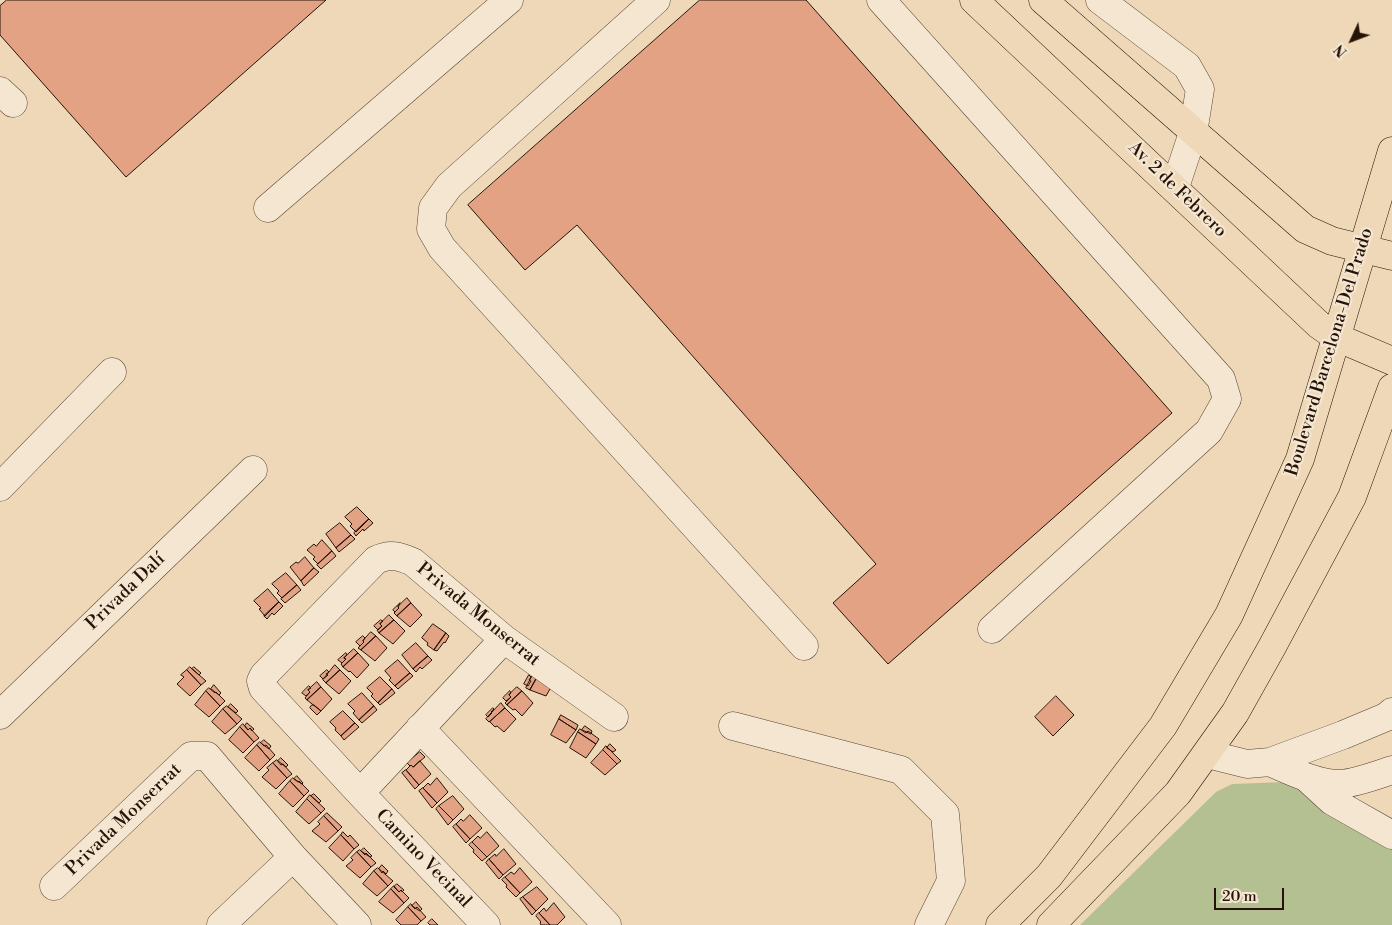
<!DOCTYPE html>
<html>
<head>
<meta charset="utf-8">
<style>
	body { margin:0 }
	#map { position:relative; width:1392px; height:925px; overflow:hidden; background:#eed8b8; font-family:"Libre Bodoni",serif }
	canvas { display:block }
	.north { position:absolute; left:1327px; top:15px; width:50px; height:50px; -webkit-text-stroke:4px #f4e6d1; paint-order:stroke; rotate:227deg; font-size:14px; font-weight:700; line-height:20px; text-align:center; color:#251308 }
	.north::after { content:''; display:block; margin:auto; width:18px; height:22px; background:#251308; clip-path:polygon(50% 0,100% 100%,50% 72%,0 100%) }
	.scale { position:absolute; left:1214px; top:888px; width:70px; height:22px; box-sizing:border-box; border:2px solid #251308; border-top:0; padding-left:6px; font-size:15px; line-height:18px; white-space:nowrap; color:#251308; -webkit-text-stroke:4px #f4e6d1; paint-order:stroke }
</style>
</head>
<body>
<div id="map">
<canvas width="1392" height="925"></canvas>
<div class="north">N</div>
<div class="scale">20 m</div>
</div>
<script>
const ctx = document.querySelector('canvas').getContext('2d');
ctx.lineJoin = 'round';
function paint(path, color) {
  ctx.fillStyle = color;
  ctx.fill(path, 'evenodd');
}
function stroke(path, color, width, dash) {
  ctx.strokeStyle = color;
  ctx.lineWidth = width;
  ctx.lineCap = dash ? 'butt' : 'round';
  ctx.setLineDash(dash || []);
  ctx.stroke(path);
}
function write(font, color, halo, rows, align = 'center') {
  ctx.font = font + ' "Libre Bodoni",serif';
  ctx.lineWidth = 4.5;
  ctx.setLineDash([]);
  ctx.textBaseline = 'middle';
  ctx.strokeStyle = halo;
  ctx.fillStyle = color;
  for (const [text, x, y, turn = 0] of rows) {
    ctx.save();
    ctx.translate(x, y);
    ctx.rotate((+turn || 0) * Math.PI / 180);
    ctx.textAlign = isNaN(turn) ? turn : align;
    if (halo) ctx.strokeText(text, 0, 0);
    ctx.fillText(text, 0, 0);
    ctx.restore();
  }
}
paint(new Path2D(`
	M1287 782 1392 837V925H1080L1216 792 1232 784Z`), '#b4c092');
const building = new Path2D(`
	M7 0H326L126 177 0 35V6Z
	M700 0H806L1172 413 888 664 833 603 876 564 577 225 525 270 468 205Z
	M357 507 369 519 356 532 350 526 352 524 345 517Z
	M369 519 373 523 364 531 363 529 356 536 354 533Z
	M340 523 351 535 336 548 326 534Z
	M351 535 355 539 339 552 336 548Z
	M322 540 332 551 318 564 313 559 315 557 307 550 314 544 316 546Z
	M332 551 336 556 321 569 317 565Z
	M305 557 314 568 301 581 290 567 296 562 298 563Z
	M314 568 319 572 304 586 301 581Z
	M286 573 297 585 282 598 277 593 279 591 272 584Z
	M297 585 301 590 285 603 281 599Z
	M268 589 279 602 265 616 259 609 261 608 254 601Z
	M407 598 411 603 397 616 394 613 399 608 398 607Z
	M279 602 283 606 274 615 272 613 267 619 264 616Z
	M400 603 398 607 399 608 395 612 393 610Z
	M411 603 422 615 410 627 397 616Z
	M389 615 394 620 379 633 377 630 382 626 380 624Z
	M381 620 383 621 380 624 382 626 378 630 374 626Z
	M394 620 405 631 393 644 379 633Z
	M433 624 446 633 434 650 427 645 428 643 422 638Z
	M371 632 376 636 361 650 358 648 364 642 363 641Z
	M446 633 449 636 445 643 444 642 437 651 434 650Z
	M363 636 365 638 363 641 364 642 360 646 356 642Z
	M376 636 387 648 375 661 361 650Z
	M416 643 428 656 413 669 402 655Z
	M354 649 358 653 343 667 341 664 346 659 344 658Z
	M346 653 347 655 344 658 346 659 342 663 338 660Z
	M358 653 369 665 357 678 350 671 349 672 343 667Z
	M428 656 432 660 422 669 420 667 416 672 413 669Z
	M398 660 410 673 395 686 389 680 391 678 385 671Z
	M335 665 340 670 326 683 323 680Z
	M190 667 206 681 201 685 187 670Z
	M194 667 201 673 199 675 192 669Z
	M536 669 540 672 530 690 526 688Z
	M187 670 201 685 190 696 177 684 184 677 181 675Z
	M327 670 329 672 326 674 328 675 323 679 320 676Z
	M340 670 351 681 339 694 326 683Z
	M540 672 554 682 546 696 530 690Z
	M410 673 413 676 398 689 395 686Z
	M529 675 531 677 529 680 531 681 528 686 524 684Z
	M380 677 392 689 378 703 371 696 373 694 367 688Z
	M317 682 321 687 307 700 305 698 310 692 308 690Z
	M214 685 221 693 219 695 211 689Z
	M309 686 311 688 308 690 310 692 306 696 302 693Z
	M321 687 332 699 321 711 307 700Z
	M517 687 522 691 507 705 505 703 511 697 509 695Z
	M209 688 215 693 216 692 225 701 220 706 206 691Z
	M392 689 395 693 380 705 378 703Z
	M206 691 220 706 209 717 195 705Z
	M510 691 511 693 509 695 511 697 506 701 503 698Z
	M522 691 533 703 522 716 515 709 513 710 507 705Z
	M362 693 374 706 359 720 353 713 355 711 348 704Z
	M1056 696 1074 715 1053 736 1035 717Z
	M501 703 505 708 489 722 486 719Z
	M231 704 238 711 236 713 228 707Z
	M312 705H314L321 711 317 715 310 708Z
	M227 706 242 719 237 724 223 709Z
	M374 706 377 710 362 723 359 720Z
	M493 708 494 709 491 712 492 713 488 717 486 715Z
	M505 708 516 719 504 732 497 726 495 727 490 722Z
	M223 709 237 724 225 734 212 722Z
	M343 711 355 723 341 736 335 730 336 728 330 722Z
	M561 715 578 725 576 730 559 719Z
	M559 719 576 730 566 743 551 735Z
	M247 723 254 729 252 731 250 728 248 730 245 726Z
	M355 723 359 727 344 740 341 736Z
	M243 724 248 730 250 728 259 738 254 742 240 727Z
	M585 726 592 731 591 734 582 730Z
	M240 727 254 742 243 753 229 740Z
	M580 729 586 733 588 731 599 739 596 744 578 732Z
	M578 732 596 744 586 758 570 748Z
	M264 740 271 746 269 749 261 743Z
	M260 742 264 746 266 745 275 755 270 760 257 745Z
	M610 744 616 750 613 752 607 748Z
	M257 745 270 760 259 771 245 758Z
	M606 746 621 761 617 764 603 750Z
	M603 750 617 764 605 775 591 763Z
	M420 752 425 757 413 767 411 765 410 766 407 763Z
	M281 758 288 765 286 767 278 761Z
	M277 760 281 765 283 764 292 774 287 778 273 763Z
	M420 761 431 774 419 785 406 770 411 765 413 767Z
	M273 763 287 778 276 789 262 777 269 770 267 768Z
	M406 770 419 785 415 789 402 773Z
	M297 776 303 783 302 784 294 779Z
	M293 778 298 782 299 781 309 791 304 796 290 781Z
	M437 778 448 792 437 803 423 788 428 783 430 785Z
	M290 781 304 796 293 807 279 794Z
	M423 788 437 803 432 808 419 791Z
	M314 794 321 801 319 803 311 796Z
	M310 795 325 809 321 813 307 799Z
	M453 796 464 809 453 820 439 806Z
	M307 799 321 813 309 824 296 812Z
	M439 806 453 820 448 825 436 809Z
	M327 813 342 827 338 831 324 816Z
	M470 815 482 828 470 839 456 824 461 819 463 821Z
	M324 816 338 831 326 842 312 831 320 824 318 822Z
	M456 824 470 839 466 843 453 827Z
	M343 832 348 837 350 835 359 845 354 849 341 835Z
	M487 832 499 846 487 857 472 842 478 836 480 838Z
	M341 835 354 849 343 861 329 848Z
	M472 842 487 857 482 861 473 852 474 850 469 845Z
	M364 848 372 856 370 857 361 851Z
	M504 849 516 864 503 875 489 859 495 854 496 856Z
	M360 850 365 855 366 853 376 863 371 867 357 852Z
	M357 852 371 867 360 878 346 866 353 860 351 858Z
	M489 859 503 875 499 879 486 863Z
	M382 865 388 871 386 874 383 871 382 873 379 869Z
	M378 868 393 881 388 886 374 871Z
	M520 868 532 882 520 893 505 877 511 872 514 874Z
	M374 871 388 886 377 896 363 884Z
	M505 877 520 893 516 897 506 887 507 885 502 880Z
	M397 884 404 890 402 892 401 890 399 892 394 887Z
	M394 886 399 892 401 890 409 898 404 903 391 889Z
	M537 887 548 899 536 911 523 897Z
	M391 889 404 903 393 913 379 902Z
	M523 897 536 911 532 915 520 899Z
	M416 902 422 909 420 911 412 906Z
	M554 903 565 917 557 925H550L539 913 544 908 546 911Z
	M411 904 415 909 417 907 426 917 421 921 408 907Z
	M408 907 421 921 417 925H401L396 920Z
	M539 913 550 925H541L540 923 541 922 536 916Z
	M432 919 438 925H430L428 923Z`);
paint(building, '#e2a283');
stroke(building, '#251308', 1);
const minor = new Path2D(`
	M656 0 449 186 433 208 431 229 442 248 804 646
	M881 0 1221 379 1227 399 1209 431 992 629
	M1100 0 1187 66 1200 89 1193 133 1175 187
	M0 91 13 103
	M268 208 509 0
	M0 487 112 372
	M0 715 253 470
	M733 726 901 770 945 814 951 881 929 925
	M420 728 607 925
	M1207 754 1247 764 1270 762 1343 735 1386 717 1392 712
	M1270 762C1290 771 1318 784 1340 784 1356 783 1377 775 1392 770
	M1307 778 1332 801 1392 835
	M360 793 504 639
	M54 886 191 756H207L293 857 357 925
	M221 925 293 857
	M486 925 360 793 263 688 261 681 264 675 376 560C390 553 399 556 413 562L504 639 614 717`);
const major = new Path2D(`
	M974 0 1319 325 1336 337 1392 361
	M1043 0 1305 229 1332 241 1392 256
	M1000 925 1049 876 1163 726 1229 615 1300 459 1392 151
	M1051 925 1178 793 1235 713 1272 647 1352 497 1392 388`);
stroke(minor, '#574434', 29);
stroke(major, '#251308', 29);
stroke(minor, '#f4e6d1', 28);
stroke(major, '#eed8b8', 28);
write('18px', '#251308', '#f4e6d1', [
	["Av. 2 de Febrero",1177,190,44],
	["Boulevard Barcelona-Del Prado",1330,352,-73],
	["Privada Dalí",126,592,-44],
	["Privada Monserrat",478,615,39],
	["Privada Monserrat",124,820,-44],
	["Camino Vecinal",423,859,46]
]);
</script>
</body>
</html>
